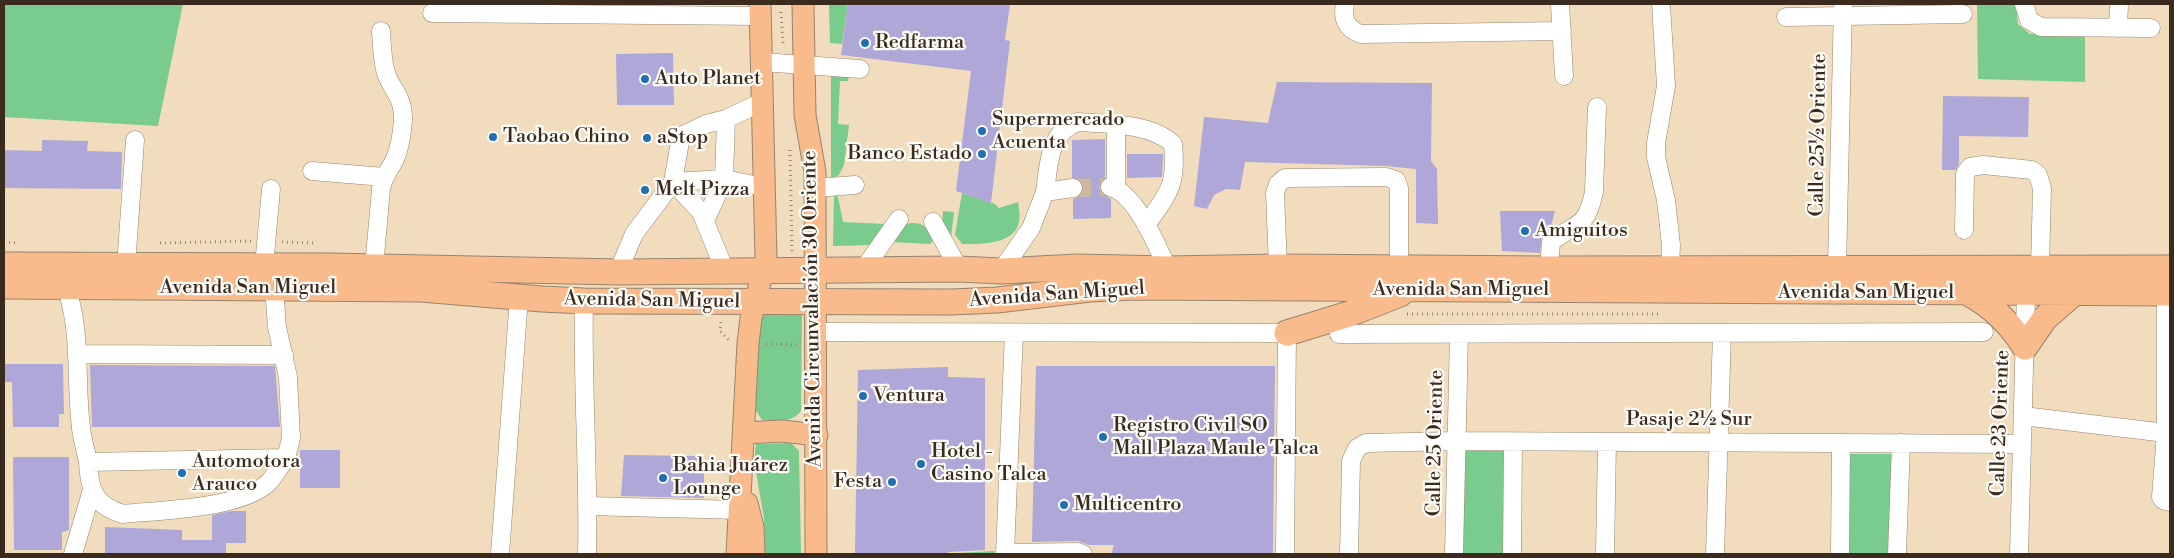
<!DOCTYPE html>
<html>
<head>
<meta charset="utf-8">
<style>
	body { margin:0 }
	#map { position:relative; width:2174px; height:558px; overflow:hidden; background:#f1ddbd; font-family:"Libre Bodoni",serif }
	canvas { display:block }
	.frame { position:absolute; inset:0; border:5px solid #3b2a1e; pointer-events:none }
</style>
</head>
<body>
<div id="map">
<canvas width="2174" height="558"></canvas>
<div class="frame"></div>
</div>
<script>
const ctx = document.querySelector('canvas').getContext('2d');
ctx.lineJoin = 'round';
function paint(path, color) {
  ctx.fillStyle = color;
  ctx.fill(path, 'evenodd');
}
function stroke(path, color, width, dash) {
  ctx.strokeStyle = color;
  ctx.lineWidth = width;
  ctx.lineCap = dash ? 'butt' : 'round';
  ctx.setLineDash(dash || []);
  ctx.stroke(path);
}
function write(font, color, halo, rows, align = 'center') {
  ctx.font = font + ' "Libre Bodoni",serif';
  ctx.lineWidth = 4.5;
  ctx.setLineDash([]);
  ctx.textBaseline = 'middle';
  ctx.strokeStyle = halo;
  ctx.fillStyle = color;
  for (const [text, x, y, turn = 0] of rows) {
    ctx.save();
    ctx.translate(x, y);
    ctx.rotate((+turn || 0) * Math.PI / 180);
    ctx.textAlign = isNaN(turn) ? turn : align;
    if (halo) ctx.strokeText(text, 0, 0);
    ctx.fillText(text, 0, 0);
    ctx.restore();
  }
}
paint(new Path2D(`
	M4 4H183L158 126 4 117Z
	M829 4H848L842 44 830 43Z
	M1977 4H2016L2018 24 2030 34 2085 35V82L1978 79Z
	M831 71 849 75 848 81H840L838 124 849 125 844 165 839 175 831 179Z
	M962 193 995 204 999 208 1018 202C1019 208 1020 215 1019 221 1016 245 980 244 962 244L955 235Z
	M834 195 838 197 843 222 887 224 871 245 833 246Z
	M943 211 954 212 951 238 942 227Z
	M912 223C925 223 928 229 933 239L931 244 891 242 904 224Z
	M759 312 802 313 801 411C791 424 777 420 762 420L755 409Z
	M791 443 799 451 801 554H765L764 518 754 461 756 444Z
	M1465 450 1504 451 1503 554H1463Z
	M1848 454H1895L1892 554H1848Z
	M994 551 995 554H958V553Z`), '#79cb8e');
paint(new Path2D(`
	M848 4H1010L1005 40 1010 41 991 203 956 191 971 71 841 55Z
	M673 53 674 105H617L616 54Z
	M1277 82 1432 83 1431 161 1437 169 1438 224 1416 223V169L1386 166 1245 162 1240 190 1226 189 1214 195 1207 209 1194 206 1204 117 1268 123Z
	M1943 96 2029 97 2028 137 1959 136V164L1956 170H1942Z
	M1105 139V178L1099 187 1102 193 1111 199V218L1073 219V199L1080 196 1084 187 1081 181 1072 178V140Z
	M42 140 88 141 87 151 122 152 121 189 4 188V150L42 151Z
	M1127 154H1163L1162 177 1127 178Z
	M1500 211H1555L1550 230 1542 237 1540 253 1502 251Z
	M4 364H63L64 414H59V427H13L12 382H4Z
	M90 365 275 366 280 427H92Z
	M1036 366H1275L1273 554H1111L1114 545H1089L1078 541 1032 542Z
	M948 367V377L985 378V550L948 552V554H855L858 370Z
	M300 450H340V488H300Z
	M624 455 704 456V498L621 496Z
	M13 457H69V530L62 532V550H14Z
	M232 511H246V543H226V554H105V527L182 530V540H212V515Z`), '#aea7d7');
stroke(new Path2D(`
	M1073 188 1110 187`), '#cdb99d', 18, [18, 9]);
const minor = new Path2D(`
	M1345 4C1342 18 1346 29 1361 34L1562 31
	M1560 4 1564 76
	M1661 4 1666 86 1656 143V157L1666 200 1671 245 1670 268
	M2024 4 2029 20 2041 27 2151 28
	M432 13 761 16
	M1786 17 1963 14
	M2118 28 2119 4
	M762 62 860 69
	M312 171 384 177
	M673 182 701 212 721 261 722 272
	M673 182 724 179 764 187
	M1110 187C1137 194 1157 247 1168 269
	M815 188 855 185
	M1116 188V126
	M1045 192C1049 165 1048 132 1078 122 1107 124 1151 123 1173 144 1177 185 1169 193 1146 225
	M705 221 724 179 726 119
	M933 222 959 269
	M1964 230 1965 174 1970 167 1983 165 2032 170 2038 175 2042 188 2040 268
	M126 266 135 140
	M264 266 271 189
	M374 267 381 189C383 177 389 171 394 161 400 149 402 133 403 120 404 97 392 91 386 73 382 60 382 45 381 31
	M1278 267 1275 193 1278 184 1285 178 1386 177 1396 180 1399 188V267
	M1837 267 1843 4
	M1549 269 1551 242C1577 221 1586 230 1594 192L1597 107
	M863 270 899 219
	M1001 271 1031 228 1045 192 1073 188
	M618 272 634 234 673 182 681 136 706 124 726 119 762 102
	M66 286C82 334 75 379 81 428 82 439 86 451 88 462L286 458 291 438 288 377 277 327 274 288
	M584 301C582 385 589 470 587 554
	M816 332 1287 333 1285 554
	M1339 334 1984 332
	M77 354 284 355
	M2023 416 2166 433V293
	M2166 433 2161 497 2163 500 2170 502
	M88 462C89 490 95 506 123 514 161 510 240 509 268 483 275 476 280 466 286 458
	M588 506 739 510
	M1005 553 1078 552 1083 554
	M73 554 92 490
	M500 554 519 297
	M1005 554 1014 333
	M1349 554 1351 461 1357 448 1366 443 1456 441 2022 444
	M1454 554 1459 334
	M1512 554 1513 442
	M1605 554 1607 442
	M1715 554 1722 333
	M1840 554 1841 443
	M1897 554 1901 443
	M2019 554 2026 293`);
const major = new Path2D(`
	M803 4 805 115 815 172 816 554
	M744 433 782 431 817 435
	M747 503 753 527 754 554
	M737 554 748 343 751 318 766 259 760 4`);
const highway = new Path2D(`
	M4 265 330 266 618 272 959 269 1001 271 1077 267 1168 269 1278 267 1549 269 2170 268
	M4 286 421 289 542 299 584 301 952 302 997 300 1090 289 1136 287 2170 293
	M1968 293C1993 306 2010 323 2025 347
	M1287 333 1349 314 1400 294
	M2025 347 2045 318 2074 293`);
stroke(minor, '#96846e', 19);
stroke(major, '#96846e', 23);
stroke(highway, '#96846e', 27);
stroke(new Path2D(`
	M781 12 783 43
	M790 150 792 251
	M4 242 18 243
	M282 242 313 243
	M160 243 251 241
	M1407 314H1658
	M721 322 720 331 730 341
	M766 344 797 345`), '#96846e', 3, [1, 4]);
stroke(minor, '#fff', 18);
stroke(major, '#fabb8c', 21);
stroke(highway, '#fabb8c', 25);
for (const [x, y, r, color] of [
	[865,43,5,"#1f6fb2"],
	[645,79,5,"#1f6fb2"],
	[982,131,5,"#1f6fb2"],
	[493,137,5,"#1f6fb2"],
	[647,138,5,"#1f6fb2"],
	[982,154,5,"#1f6fb2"],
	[645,190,5,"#1f6fb2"],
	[1525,231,5,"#1f6fb2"],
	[863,396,5,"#1f6fb2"],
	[1103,437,5,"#1f6fb2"],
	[921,464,5,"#1f6fb2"],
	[182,473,5,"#1f6fb2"],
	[663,478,5,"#1f6fb2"],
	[892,482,5,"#1f6fb2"],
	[1064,505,5,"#1f6fb2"]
]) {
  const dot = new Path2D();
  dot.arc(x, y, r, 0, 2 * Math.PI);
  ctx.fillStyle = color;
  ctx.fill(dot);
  stroke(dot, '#fdfcf7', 2);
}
write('20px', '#3b2a1e', '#fdfcf7', [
	["Redfarma",875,43],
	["Auto Planet",655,79],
	["Supermercado",992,120],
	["Acuenta",992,143],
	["Taobao Chino",503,137],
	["aStop",657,138],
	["Banco Estado",972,154,"right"],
	["Melt Pizza",655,190],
	["Amiguitos",1535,231],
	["Ventura",873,396],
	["Registro Civil SO",1113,426],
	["Mall Plaza Maule Talca",1113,449],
	["Hotel -",931,452],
	["Casino Talca",931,475],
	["Automotora",192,462],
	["Arauco",192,485],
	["Bahia Juárez",673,466],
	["Lounge",673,489],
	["Festa",882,482,"right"],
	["Multicentro",1074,505]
], 'left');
write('20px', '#3b2a1e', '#fdfcf7', [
	["Calle 25½ Oriente",1819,135,-89],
	["Avenida San Miguel",248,288],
	["Avenida San Miguel",1461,290],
	["Avenida San Miguel",1866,293],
	["Avenida San Miguel",1057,295,-4],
	["Avenida San Miguel",652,301,1],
	["Avenida Circunvalación 30 Oriente",813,309,-91],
	["Pasaje 2½ Sur",1689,420],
	["Calle 23 Oriente",2001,423,-88],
	["Calle 25 Oriente",1436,443,-89]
]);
</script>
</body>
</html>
